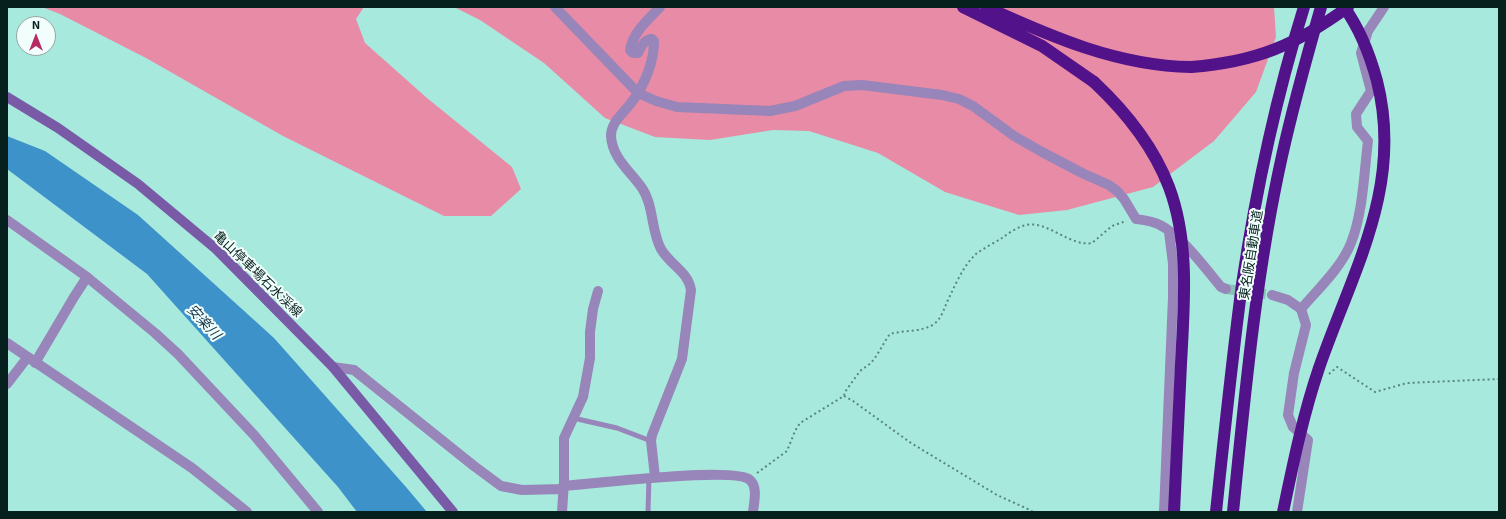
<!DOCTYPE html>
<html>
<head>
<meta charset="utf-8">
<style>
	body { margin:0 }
	#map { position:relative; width:1506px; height:519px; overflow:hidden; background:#a8e9dd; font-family:"Exo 2",sans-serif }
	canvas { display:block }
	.frame { position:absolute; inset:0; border:8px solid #06211d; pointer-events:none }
	.north { position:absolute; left:16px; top:16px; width:40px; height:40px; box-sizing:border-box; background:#f2fefb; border:1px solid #94a6a2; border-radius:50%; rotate:0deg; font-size:11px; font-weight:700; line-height:16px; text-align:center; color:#06211d }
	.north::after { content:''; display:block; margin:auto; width:14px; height:18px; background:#b72b64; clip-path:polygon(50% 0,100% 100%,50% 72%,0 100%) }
</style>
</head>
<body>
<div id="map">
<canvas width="1506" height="519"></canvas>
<div class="frame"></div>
<div class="north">N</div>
</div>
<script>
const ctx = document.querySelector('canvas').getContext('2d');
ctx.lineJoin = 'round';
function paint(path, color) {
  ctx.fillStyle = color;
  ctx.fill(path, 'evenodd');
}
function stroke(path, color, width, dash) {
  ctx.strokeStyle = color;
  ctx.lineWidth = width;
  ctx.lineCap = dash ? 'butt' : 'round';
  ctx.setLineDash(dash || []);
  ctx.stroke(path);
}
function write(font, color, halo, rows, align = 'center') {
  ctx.font = font + ' "Exo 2","Noto Sans JP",sans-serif';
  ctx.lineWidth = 4;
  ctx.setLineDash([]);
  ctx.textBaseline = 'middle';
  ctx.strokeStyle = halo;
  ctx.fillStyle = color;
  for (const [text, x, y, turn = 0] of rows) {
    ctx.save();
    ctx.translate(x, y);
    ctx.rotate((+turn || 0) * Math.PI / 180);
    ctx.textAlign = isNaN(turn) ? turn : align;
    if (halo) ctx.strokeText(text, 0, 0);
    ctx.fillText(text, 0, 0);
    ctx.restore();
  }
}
paint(new Path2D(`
	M42 7H364L356 19 365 43 427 98 512 167 521 189 491 216H444L283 136 146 58 60 14Z
	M454 7H1274L1276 37 1256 92 1214 141 1153 187 1067 210 1019 215 945 192 878 153 809 131 773 130 710 140 655 137 605 118 544 63 480 20Z`), '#e78ba6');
paint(new Path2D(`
	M7 136 45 151 138 215 274 338 406 487 427 512H357L338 487 147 274 7 169Z`), '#3e92ca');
stroke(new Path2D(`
	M1226 289 1272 295`), '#88c1b7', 10, [10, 5]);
stroke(new Path2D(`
	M1329 374 1337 367 1375 392 1407 383 1499 379
	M844 396 853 401 911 443 997 495 1030 510 1033 512
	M757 473 787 451 795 431 800 423 844 396 845 392 860 371 871 363 877 355 887 338 890 334C904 330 923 332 934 324 943 317 944 307 949 298 956 283 964 265 976 254 984 248 994 243 1002 238 1009 233 1017 227 1026 225 1047 220 1070 247 1092 243L1112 226 1126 221`), '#58867e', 2, [2, 3]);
stroke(new Path2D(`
	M573 418 617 428 651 441
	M648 512 649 477`), '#9885b9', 5);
stroke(new Path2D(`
	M555 7 638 93 656 101 677 107 770 111 795 106 844 86 862 85 942 95 959 99 973 106 1014 136 1042 152 1084 174 1109 185 1117 191 1124 199 1136 219C1144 220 1153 221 1160 225 1182 236 1205 268 1221 287L1226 289
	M7 220 87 277 155 333 178 354 254 435 318 512
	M1272 295 1288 300 1301 309 1306 325 1294 373 1288 415 1293 427 1308 440 1297 512
	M1301 309C1318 289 1341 268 1351 243 1363 213 1364 173 1368 141L1357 127 1356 114 1371 91 1361 53 1368 31 1384 7
	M7 343 192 468 247 512
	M35 363 74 297 87 277
	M333 367 354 370 474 466 501 486 522 490 563 489
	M7 384 27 358
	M655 477 651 441 652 435 682 359 691 290C688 271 670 265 661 249 651 231 654 206 642 188 631 172 612 158 611 136 611 122 623 114 631 103 644 86 654 63 654 41L652 39C644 39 641 47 638 53H633L630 50C633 32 648 20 660 7
	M563 486C590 484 736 466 750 480 758 487 754 502 753 512
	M562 512 564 482V438L583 397 590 358V332L593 309 598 291
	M1164 512 1173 297V264L1169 232`), '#9885b9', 10);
stroke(new Path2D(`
	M7 97 58 128 138 184 216 249 333 367 453 512`), '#795aa7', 10);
stroke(new Path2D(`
	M963 7 1042 46 1094 82
	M986 7C1052 37 1118 66 1191 67
	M1216 512C1224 436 1232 360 1242 284 1256 190 1276 97 1304 7
	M1233 512C1245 393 1256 273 1282 156 1293 106 1307 56 1321 7`), '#52128a', 12);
stroke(new Path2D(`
	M1191 67C1256 62 1296 45 1348 7
	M1094 82C1126 112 1153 145 1169 187 1190 243 1184 305 1181 364 1179 413 1176 463 1174 512
	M1283 512C1293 464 1303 415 1319 368 1352 272 1404 187 1377 81 1370 55 1360 29 1344 7`), '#52128a', 12);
write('13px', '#06211d', '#f2fefb', [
	["東名阪自動車道",1251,255,-81],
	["亀山停車場石水渓線",258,274,44]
]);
write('italic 14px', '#12364d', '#f2fefb', [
	["安楽川",204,322,47]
]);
</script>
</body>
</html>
